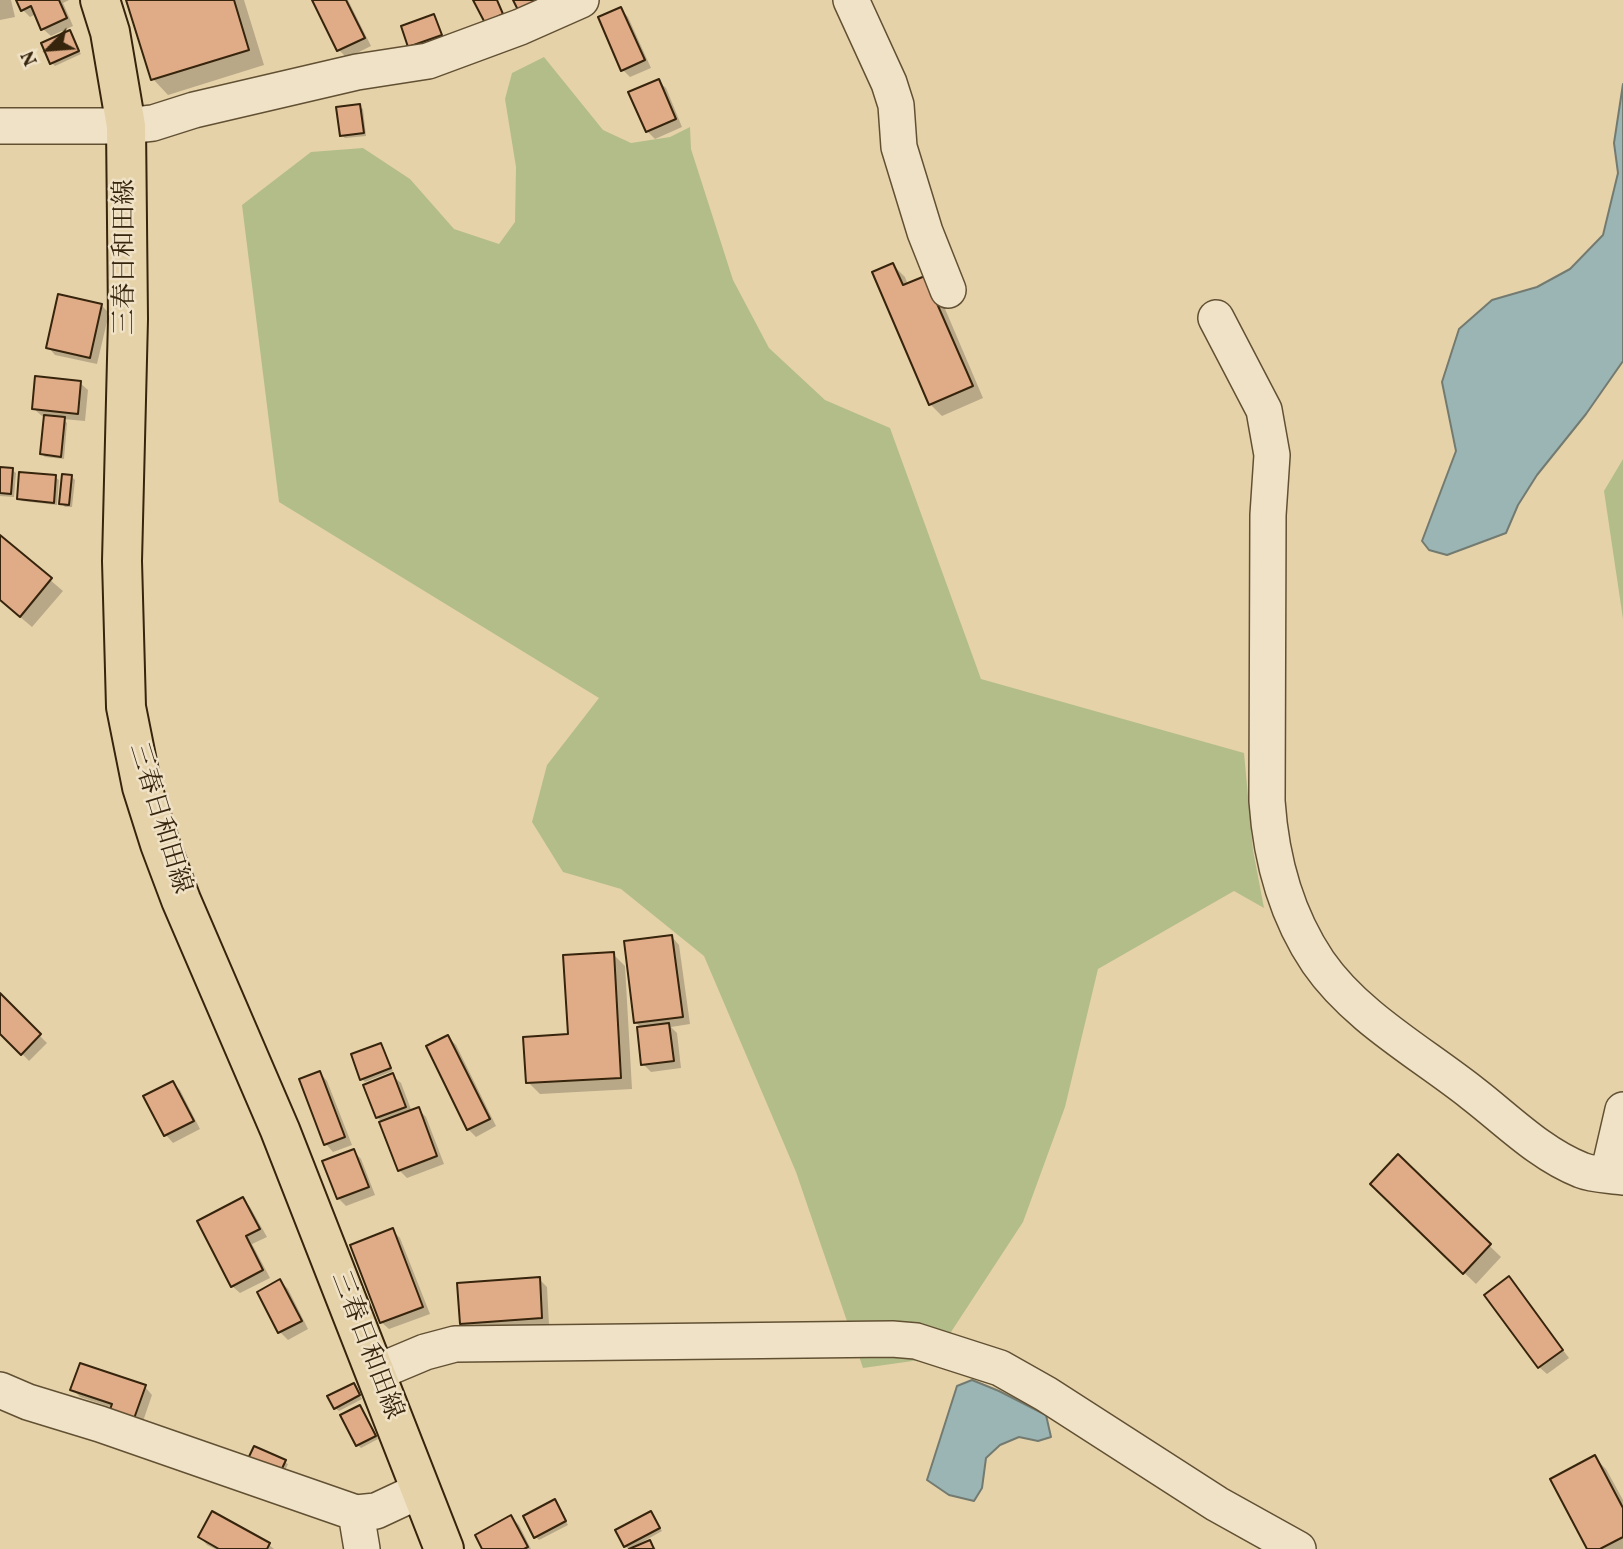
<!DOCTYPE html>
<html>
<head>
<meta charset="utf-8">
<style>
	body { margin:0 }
	#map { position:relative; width:1623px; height:1549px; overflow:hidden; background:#e6d2a9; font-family:Vollkorn,serif }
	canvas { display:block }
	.north { position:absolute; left:14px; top:14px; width:70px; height:70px; -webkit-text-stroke:5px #efe2c7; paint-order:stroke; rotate:245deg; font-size:19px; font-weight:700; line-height:28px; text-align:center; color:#36240c }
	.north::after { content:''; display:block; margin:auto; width:24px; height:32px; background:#36240c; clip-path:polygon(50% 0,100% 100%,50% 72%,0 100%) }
</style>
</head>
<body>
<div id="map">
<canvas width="1623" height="1549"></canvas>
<div class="north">N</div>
</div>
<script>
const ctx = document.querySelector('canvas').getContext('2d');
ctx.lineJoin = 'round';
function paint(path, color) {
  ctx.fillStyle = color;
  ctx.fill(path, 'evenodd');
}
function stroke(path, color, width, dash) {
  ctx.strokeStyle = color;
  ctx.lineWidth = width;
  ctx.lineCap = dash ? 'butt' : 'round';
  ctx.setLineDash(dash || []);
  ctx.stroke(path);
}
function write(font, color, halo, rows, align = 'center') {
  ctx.font = font + ' Vollkorn,"Noto Serif JP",serif';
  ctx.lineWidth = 5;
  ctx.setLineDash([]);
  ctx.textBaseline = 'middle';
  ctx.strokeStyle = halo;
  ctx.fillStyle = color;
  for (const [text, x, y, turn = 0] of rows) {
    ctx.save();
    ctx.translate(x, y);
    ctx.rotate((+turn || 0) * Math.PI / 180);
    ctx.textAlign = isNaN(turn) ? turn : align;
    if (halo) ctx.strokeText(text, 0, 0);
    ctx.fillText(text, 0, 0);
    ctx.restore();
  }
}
paint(new Path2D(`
	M544 57 603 130 631 143 670 137 690 127 691 149 733 280 769 348 825 400 890 428 981 679 1244 753 1253 850 1264 908 1234 891 1098 969 1065 1107 1023 1222 934 1358 863 1368 796 1172 704 956 621 889 563 872 532 822 547 765 599 698 279 502 242 205 311 152 363 148 410 179 454 229 499 244 515 222 516 167 505 99 512 73Z
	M1623 459V619L1604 491Z`), '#b3bd8a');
const water = new Path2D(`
	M1623 84V361L1586 414 1537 475 1518 505 1506 533 1447 555 1429 550 1422 541 1456 451 1442 382 1459 329 1492 300 1537 287 1570 269 1603 235 1618 173 1614 143Z
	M972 1380 999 1391 1046 1415 1051 1437 1038 1441 1019 1437 1000 1445 986 1458 982 1488 974 1501 949 1495 927 1480 957 1386Z`);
paint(water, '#9bb5b4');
stroke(water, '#737b71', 2);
paint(new Path2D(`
	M0 0H11L15 17 0 20Z
	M18 0H69L63 3 73 26 51 36 43 29 36 14 30 17 23 10Z
	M128 0H244L264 65 168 95 153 79Z
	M314 0H348L371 46 347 58 339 50Z
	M621 9 628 17 651 68 630 77 623 70Z
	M434 16 444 38 413 49 410 46Z
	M69 33 81 54 55 66 52 63Z
	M658 81 666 88 682 127 655 139 647 131Z
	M359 106 363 109 366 136 345 138 341 135Z
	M893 265 905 277 908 285 937 290 983 398 942 416 930 404Z
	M101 305 109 313 97 364 55 355 48 347Z
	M80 383 88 390 85 421 63 419 67 423 64 459 45 457 42 454 45 417 42 416 34 409Z
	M0 468 12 470 16 473 14 497 0 496Z
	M55 477 59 480 57 505 22 501 19 498Z
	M72 477 75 480 72 507H65L61 503Z
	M0 537 63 591 32 627 0 600Z
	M672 937 679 945 690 1024 671 1027 677 1033 681 1068 651 1072 643 1064 642 1028 636 1023Z
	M613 954 625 966 632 1089 540 1094 528 1082 569 1036Z
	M0 996 47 1043 29 1061 0 1031Z
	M448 1037 456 1045 496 1126 476 1137 468 1129Z
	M381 1045 393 1071 365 1082 362 1079Z
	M320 1073 327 1081 352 1145 333 1152 326 1144Z
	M393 1076 401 1083 412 1112 418 1109 426 1117 444 1164 407 1178 399 1170 383 1123 377 1117Z
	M173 1083 180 1090 200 1129 173 1143 166 1135Z
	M354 1151 361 1159 375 1195 346 1206 338 1198Z
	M1398 1157 1501 1257 1476 1284 1372 1184Z
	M243 1199 250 1207 267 1237 252 1244 270 1278 240 1293 232 1286Z
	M392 1230 400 1238 430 1314 389 1329 381 1322Z
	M539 1279 547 1287 549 1325 469 1331 462 1323Z
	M1509 1279 1569 1358 1547 1374 1539 1367Z
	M280 1281 288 1289 308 1329 288 1340 280 1332 259 1292Z
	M353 1385 362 1399 339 1411 335 1408Z
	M145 1387 152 1395 139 1433 113 1408 80 1397 72 1389Z
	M360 1407 378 1439 361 1448 358 1445Z
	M255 1448 288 1464 281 1479Z
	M1594 1457 1606 1469 1623 1500V1549H1589Z
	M555 1501 568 1525 539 1540 536 1537Z
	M213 1513 269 1545 274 1549H215L207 1545 200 1537Z
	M651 1513 662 1531 637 1545 638 1547 649 1542 656 1549H628L625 1546Z
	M511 1517 519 1525 531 1549H484Z`), '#0003');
const building = new Path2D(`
	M16 0H59L67 18 41 30 31 6 21 11Z
	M126 0H234L249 50 151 80Z
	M312 0H346L365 38 337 51Z
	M473 0H497L503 14 485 23Z
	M513 0H544L519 12Z
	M621 7 645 60 621 71 598 17Z
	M434 14 442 35 408 47 401 26Z
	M70 30 79 51 50 64 41 43Z
	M659 79 676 119 646 132 628 92Z
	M360 104 364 133 340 136 336 107Z
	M893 263 903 285 925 276 973 386 929 405 872 272Z
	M58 294 102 304 90 358 46 348Z
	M35 376 81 381 78 414 32 409Z
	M44 415 65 417 61 457 40 454Z
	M0 467 13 468 11 494 0 493Z
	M19 472 56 475 54 503 17 499Z
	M62 474 72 475 69 505 59 504Z
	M0 535 52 578 20 617 0 600Z
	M672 935 683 1017 634 1023 624 941Z
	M614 952 621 1078 526 1083 523 1037 568 1034 563 955Z
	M0 993 41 1034 21 1055 0 1034Z
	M669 1023 674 1061 641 1065 637 1027Z
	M448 1035 490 1119 467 1130 426 1046Z
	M381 1043 391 1068 360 1080 351 1054Z
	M320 1071 345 1137 324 1145 299 1079Z
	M393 1073 406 1107 376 1118 363 1085Z
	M173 1081 194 1121 164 1136 143 1096Z
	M419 1107 437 1156 398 1171 379 1122Z
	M354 1149 369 1187 337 1199 322 1161Z
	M1398 1154 1491 1244 1463 1274 1370 1184Z
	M243 1197 260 1229 246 1236 263 1270 231 1287 197 1221Z
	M393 1228 423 1307 380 1323 350 1245Z
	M1509 1276 1563 1350 1538 1368 1484 1295Z
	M540 1277 542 1318 460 1324 457 1283Z
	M280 1279 302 1321 278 1333 257 1292Z
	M80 1363 146 1385 131 1427 107 1418 112 1404 70 1390Z
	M354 1383 360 1395 334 1409 327 1396Z
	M360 1405 376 1436 356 1446 340 1415Z
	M254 1446 286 1460 278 1477 246 1463Z
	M1595 1455 1623 1508V1537L1600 1549H1587L1550 1479Z
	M555 1499 566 1521 534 1538 523 1516Z
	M212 1511 270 1543 267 1549H219L198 1537Z
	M651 1511 660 1528 624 1547 615 1530Z
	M511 1515 528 1547 524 1549H482L475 1535Z
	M650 1540 654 1549H629Z`);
paint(building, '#e0ac88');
stroke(building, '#36240c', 2);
const minor = new Path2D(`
	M851 0 889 83 896 105 899 147 925 232 948 290
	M0 126H126L153 123 194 110 357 72 428 61 520 27 581 0
	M1216 318 1264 410 1272 455 1268 515 1267 801C1271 859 1285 913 1318 962 1356 1017 1420 1052 1472 1093 1506 1119 1540 1154 1581 1170 1593 1175 1610 1175 1623 1177
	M1608 1175 1623 1110
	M375 1373 425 1352 455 1344 892 1339 916 1341 1000 1368 1046 1394 1217 1504 1298 1549
	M0 1390 28 1402 100 1424 356 1513 376 1511 421 1490
	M356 1513 362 1549`);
const major = new Path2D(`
	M100 0 110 32 126 126 128 319 122 561 126 707 142 787 160 844 181 900 280 1130 444 1549`);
stroke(minor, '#625033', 38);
stroke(major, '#36240c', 42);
stroke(minor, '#efe2c7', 35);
stroke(major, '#e6d2a9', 38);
write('26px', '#36240c', '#efe2c7', [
	["三春日和田線",127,257,-90],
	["三春日和田線",158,819,73],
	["三春日和田線",365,1346,69]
]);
</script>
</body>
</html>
